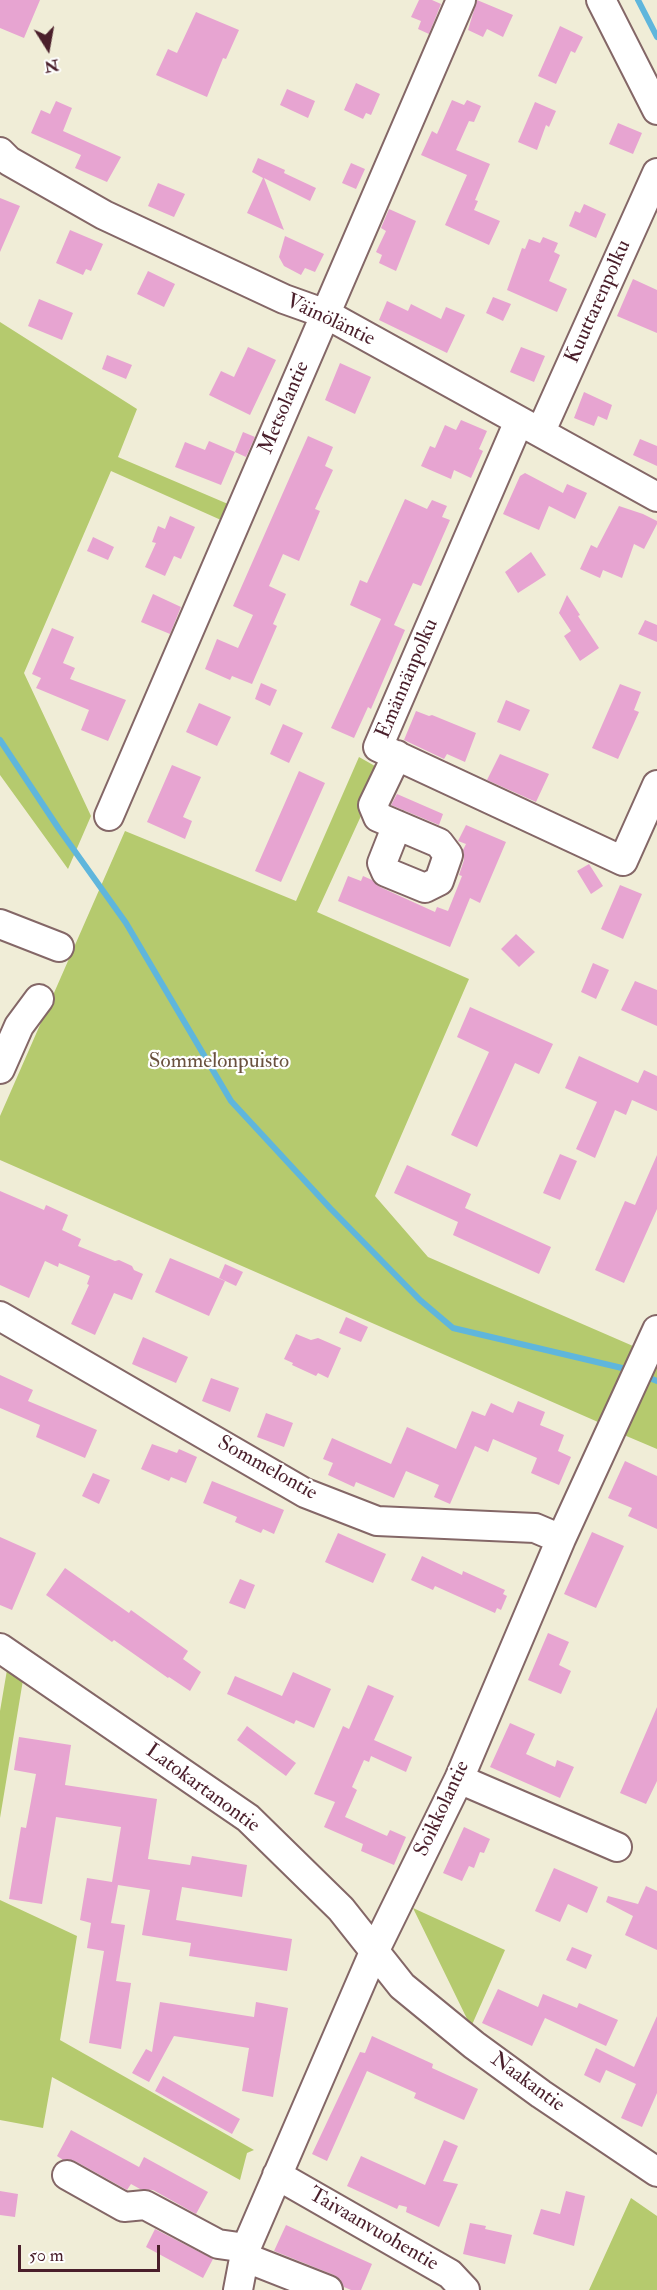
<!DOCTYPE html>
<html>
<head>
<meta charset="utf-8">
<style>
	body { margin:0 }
	#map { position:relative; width:657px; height:2290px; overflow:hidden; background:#f0edd7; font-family:"IM FELL Double Pica",serif }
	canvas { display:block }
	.north { position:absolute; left:18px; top:18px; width:60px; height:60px; -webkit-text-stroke:4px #fff; paint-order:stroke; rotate:169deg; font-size:16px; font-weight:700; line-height:24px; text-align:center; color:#4a1f2b }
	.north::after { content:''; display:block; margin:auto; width:21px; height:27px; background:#4a1f2b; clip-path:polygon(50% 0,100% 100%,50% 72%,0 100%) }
	.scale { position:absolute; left:18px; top:2245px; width:142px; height:27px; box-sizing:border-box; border:3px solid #4a1f2b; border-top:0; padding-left:8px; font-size:18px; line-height:21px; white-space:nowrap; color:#4a1f2b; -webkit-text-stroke:4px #fff; paint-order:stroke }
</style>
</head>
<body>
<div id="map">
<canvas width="657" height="2290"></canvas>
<div class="north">N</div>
<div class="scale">50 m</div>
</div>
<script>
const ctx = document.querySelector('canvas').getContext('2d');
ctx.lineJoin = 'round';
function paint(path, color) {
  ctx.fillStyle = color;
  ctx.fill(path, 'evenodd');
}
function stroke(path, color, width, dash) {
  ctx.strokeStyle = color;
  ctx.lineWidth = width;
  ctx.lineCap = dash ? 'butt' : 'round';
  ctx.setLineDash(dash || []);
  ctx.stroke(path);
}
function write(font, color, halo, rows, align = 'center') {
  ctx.font = font + ' "IM FELL Double Pica",serif';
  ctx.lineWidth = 4.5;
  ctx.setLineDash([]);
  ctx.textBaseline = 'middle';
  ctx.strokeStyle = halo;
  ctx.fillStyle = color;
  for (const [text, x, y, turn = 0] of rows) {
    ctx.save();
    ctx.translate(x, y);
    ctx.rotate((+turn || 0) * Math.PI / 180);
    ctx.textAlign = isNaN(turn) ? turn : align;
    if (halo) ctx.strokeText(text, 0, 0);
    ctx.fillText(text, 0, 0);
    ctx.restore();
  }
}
paint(new Path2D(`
	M0 322 137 409 118 457 228 504 221 520 111 471 24 673 91 816 68 869 0 775Z
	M359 757 382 770 317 912 469 979 375 1196 428 1257 633 1346 598 1422 0 1160V1116L125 831 296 901Z
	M657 1361V1449L624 1435Z
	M7 1670 23 1680 0 1818V1711Z
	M0 1900 77 1936 60 2040 254 2150 247 2153 240 2180 52 2077 43 2128 0 2120Z
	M413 1908 505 1950 471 2027Z
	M631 2198 657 2216V2290H589Z`), '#b5ca6e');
stroke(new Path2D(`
	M638 0 657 37
	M0 740 59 829 126 923 231 1101 330 1208 420 1300 453 1328 622 1368
	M652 1379 657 1381`), '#5fb6dc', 6);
paint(new Path2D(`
	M0 0H40L24 38 0 28Z
	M419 0H432L441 4 429 34 418 29 421 21 411 17Z
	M477 0 513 15 503 37 487 29 483 37 468 30Z
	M196 12 239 30 226 59 223 58 207 97 156 75 168 49 177 53Z
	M560 26 583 37 575 53 571 51 556 84 538 76Z
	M356 83 380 94 371 115 366 113 363 119 344 110Z
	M287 89 315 101 308 118 280 105Z
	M452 100 464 105 467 100 481 106 474 122 469 121 456 150 490 164 475 200 478 201 474 210 500 221 489 245 445 225 467 175 421 155 432 131 437 134Z
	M56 101 72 108 63 131 121 157 107 182 75 168 81 155 31 133 41 110 50 114Z
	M535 102 556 111 549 127 546 125 537 150 518 142Z
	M618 123 642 133 633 154 609 144Z
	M258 158 285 170 284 173 316 188 310 201 264 178 284 230 247 213 263 178 252 172Z
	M351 163 365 169 356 189 342 183Z
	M158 183 185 194 174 217 148 206Z
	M0 198 20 206 0 252Z
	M584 204 606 214 596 238 569 226 575 211 580 213Z
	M389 209 416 221 396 271 379 263 382 255 376 252 386 231 381 228Z
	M70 230 103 244 91 271 86 269 83 275 56 263Z
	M285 236 324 254 315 272 305 268 301 275 284 266 279 257Z
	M543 237 558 243 554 252 560 255 549 281 567 289 557 312 507 290 522 248 525 249 529 239 540 243Z
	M148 271 175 284 164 307 137 294Z
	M633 279 657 290V333L617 316Z
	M493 297 511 304 503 321 486 313Z
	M39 299 73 313 62 340 28 326Z
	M387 301 408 311 411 304 441 319 446 307 465 315 447 353 379 320Z
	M248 347 276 360 250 415 209 395 221 371 234 377Z
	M521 347 545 356 534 382 510 372Z
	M107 355 132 365 126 379 102 369Z
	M340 363 371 377 355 414 325 400Z
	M584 392 612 405 607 420 598 416 594 426 574 418Z
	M461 420 487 431 479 449 483 451 471 478 454 470 451 479 421 466 430 446 435 448 445 425 456 430Z
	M243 432 255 437 246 457 235 452Z
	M308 436 333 447 325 466 333 470 315 509 320 511 299 561 283 554 269 586 286 594 273 624 277 626 252 684 232 676 230 680 205 669 217 639 238 648 253 615 233 606Z
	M640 439 657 446V466L633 455Z
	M209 441 235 452 221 485 175 467 185 442 205 450Z
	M525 473 563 493 567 484 587 493 575 519 549 506 539 530 503 514 520 476Z
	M405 499 427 509 432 500 447 506 442 517 450 520 421 586 413 583 394 625 405 630 371 709 368 707 354 738 331 728 381 619 350 605 360 580 367 583Z
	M619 506 643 514 657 521V524L644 549 634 544 622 578 603 570 600 578 580 569 591 545 597 548Z
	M170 516 195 527 181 559 174 556 165 576 145 567 156 543 152 542 158 526 165 529Z
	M93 537 114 547 108 560 87 551Z
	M531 552 546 575 518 593 505 572Z
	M153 594 181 607 170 634 141 622Z
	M567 595 580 615 578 616 599 648 580 661 564 636 571 631 559 613Z
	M645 620 657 625V642L638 634Z
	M52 628 74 637 63 663 75 668 70 679 126 700 108 741 81 730 89 710 36 688 41 678 32 674Z
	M261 683 277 690 270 706 255 699Z
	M620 684 641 692 634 710 639 712 618 759 592 748Z
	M506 700 530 710 520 731 497 722Z
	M199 703 231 717 217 746 186 732Z
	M416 711 429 716 432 715 476 733 465 762 447 754 444 759 404 740Z
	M283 724 303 733 289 763 270 754Z
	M500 754 549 774 536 802 487 780Z
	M172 765 201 777 183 817 192 821 185 839 147 822Z
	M299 771 325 783 281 882 255 871Z
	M397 794 443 814 439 825 391 805Z
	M466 825 506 842 480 903 470 898 450 947 338 901 348 876 361 881 363 876 372 880 380 887 435 912 437 907 448 911 462 876 459 875 464 860 463 850 466 844 458 841Z
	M589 864 603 886 591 894 577 871Z
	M620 885 642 894 623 939 601 929Z
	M516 934 535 952 519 967 501 949Z
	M593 963 609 970 596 999 581 992Z
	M635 981 657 990V1026L621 1010Z
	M470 1007 553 1044 539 1074 515 1063 477 1147 451 1135 489 1052 457 1037Z
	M579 1056 638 1083 644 1070 657 1076V1111L632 1100 626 1115 615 1110 595 1158 576 1149 597 1102 565 1088Z
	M560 1154 577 1161 560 1200 543 1193Z
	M657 1155V1209L624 1283 595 1270 625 1201 635 1205Z
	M407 1165 471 1194 465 1208 551 1247 539 1274 453 1235 458 1222 394 1193Z
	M0 1191 44 1210 46 1205 68 1215 62 1230 81 1239 78 1246 115 1261 119 1260 132 1266 134 1270 143 1274 132 1300 114 1293 95 1335 71 1324 89 1285 87 1284 90 1276 59 1263 58 1267 45 1261 29 1298 0 1285Z
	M170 1258 225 1281 209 1316 155 1292Z
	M225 1264 243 1272 236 1286 219 1278Z
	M346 1317 368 1327 361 1342 339 1333Z
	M296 1334 311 1340 318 1338 341 1348 328 1378 318 1373 316 1376 292 1365 293 1363 284 1359Z
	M143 1337 188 1357 176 1383 132 1364Z
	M0 1375 33 1390 28 1401 97 1430 85 1458 36 1437 40 1425 0 1408Z
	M211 1378 239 1388 230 1412 202 1401Z
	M518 1401 545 1412 540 1425 564 1435 558 1451 571 1457 559 1485 531 1473 537 1458 493 1439 488 1452 475 1446 450 1504 434 1497 439 1485 406 1471 394 1498 356 1482 354 1487 328 1475 333 1463 323 1459 332 1438 391 1464 407 1427 456 1449 472 1411 485 1416 491 1403 513 1413Z
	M266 1413 293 1423 284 1447 257 1437Z
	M152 1444 177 1453 179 1449 197 1457 186 1483 171 1477 169 1481 141 1469Z
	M625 1461 657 1476V1529L628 1516 632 1508 608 1498Z
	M93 1473 110 1480 99 1504 82 1496Z
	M212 1481 284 1510 274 1534 263 1529 261 1533 235 1522 237 1517 203 1503Z
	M592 1532 624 1546 596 1608 564 1594Z
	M338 1533 386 1554 373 1583 325 1562Z
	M0 1537 36 1553 12 1610 0 1605Z
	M422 1556 462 1575 463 1571 505 1590 503 1594 507 1596 501 1610 497 1608 495 1613 435 1586 433 1590 411 1580Z
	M65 1568 129 1613 131 1610 188 1651 183 1659 201 1672 190 1691 169 1677 168 1678 114 1640 112 1642 46 1595Z
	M240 1579 255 1585 245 1609 229 1603Z
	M548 1633 569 1642 559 1665 571 1671 561 1694 528 1680Z
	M293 1672 331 1689 314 1728 296 1720 294 1724 227 1694 235 1676 282 1696Z
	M368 1685 394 1696 374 1740 412 1757 406 1772 371 1756 369 1762 364 1760 352 1787 357 1790 345 1817 387 1836 390 1830 406 1837 394 1865 361 1851 363 1844 324 1827 335 1802 314 1794 343 1726 349 1729Z
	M657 1707V1781L646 1804 620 1793Z
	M510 1723 535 1734 526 1754 555 1767 557 1760 574 1767 560 1798 490 1767Z
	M247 1726 296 1763 286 1776 237 1740Z
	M19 1737 71 1745 65 1785 157 1799 148 1859 190 1865 192 1856 247 1865 242 1897 182 1887 176 1920 292 1939 287 1971 189 1956 191 1943 142 1935 150 1890 118 1885 111 1923 125 1925 116 1981 131 1983 121 2049 89 2043 104 1951 87 1948 91 1923 80 1920 87 1878 112 1882 121 1827 56 1817 42 1904 9 1899 21 1827 26 1828 36 1774 14 1770Z
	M464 1827 490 1839 484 1853 480 1852 474 1868 469 1866 462 1881 443 1873Z
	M554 1868 598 1887 587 1913 568 1904 560 1922 535 1911Z
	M646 1886 657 1891V1950L625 1935 633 1916 606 1902 608 1896 638 1904Z
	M572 1947 592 1955 586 1969 566 1960Z
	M498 1989 538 2007 543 1994 577 2008 579 2003 618 2020 606 2046 545 2018 532 2046 482 2023Z
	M160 2002 254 2017 256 2002 288 2008 273 2097 242 2091 249 2048 174 2036 149 2082 132 2073 146 2049 152 2052Z
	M657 2016V2093L642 2127 621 2118 636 2084 606 2070 600 2083 584 2075 596 2048 634 2067Z
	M372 2036 433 2064 432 2068 478 2089 464 2120 414 2098 416 2093 367 2071 327 2161 312 2154 360 2052 365 2053Z
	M163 2076 240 2119 232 2134 155 2091Z
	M71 2130 139 2167 144 2157 208 2192 196 2214 153 2190 140 2189 131 2184 127 2190 75 2161 63 2160 57 2156Z
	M444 2140 458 2146 443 2181 458 2184 439 2227 406 2212 407 2207 399 2205 397 2209 347 2186 361 2156 425 2185Z
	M0 2191 18 2194 15 2217 0 2215Z
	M566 2191 585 2196 574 2246 533 2234 541 2209 560 2214Z
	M470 2223 486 2226 485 2229 512 2235 505 2264 463 2254Z
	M286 2225 372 2264 361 2290H351L344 2287 340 2279 334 2275 274 2251Z
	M155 2229 213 2259 203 2278 146 2247Z`), '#e7a4d1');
const minor = new Path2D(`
	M601 0 657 110
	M0 152 9 161 104 215 284 299 326 314 657 497
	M519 421 378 747 623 861 657 785
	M541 431 657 173
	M397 755 373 805 378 817 439 843 448 855 439 881 425 888 386 872 382 863 397 825
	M109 816 461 0
	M0 924 59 947
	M0 1069 19 1026 39 999
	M0 1316 305 1493 377 1521 535 1528 561 1539
	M0 1648 248 1818 341 1909 402 1986 474 2045 541 2094 657 2172
	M459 1779 617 1847
	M67 2175 124 2207 145 2205 218 2244 246 2248
	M277 2175 450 2274 465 2290
	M244 2257 328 2290
	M238 2290 246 2248 374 1952 459 1779 561 1539 657 1330`);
stroke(minor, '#846767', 32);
stroke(minor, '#fff', 28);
write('21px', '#4a1f2b', '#fff', [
	["Kuuttarenpolku",599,302,-66],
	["Väinöläntie",330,321,25],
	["Metsolantie",285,408,-67],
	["Emännänpolku",408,679,-67],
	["Sommelontie",267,1469,29],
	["Latokartanontie",202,1789,36],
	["Soikkolantie",443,1809,-65],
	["Naakantie",527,2083,36],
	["Taivaanvuohentie",373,2230,30]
]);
write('21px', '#6a523f', '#fff', [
	["Sommelonpuisto",219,1062]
]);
</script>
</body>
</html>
